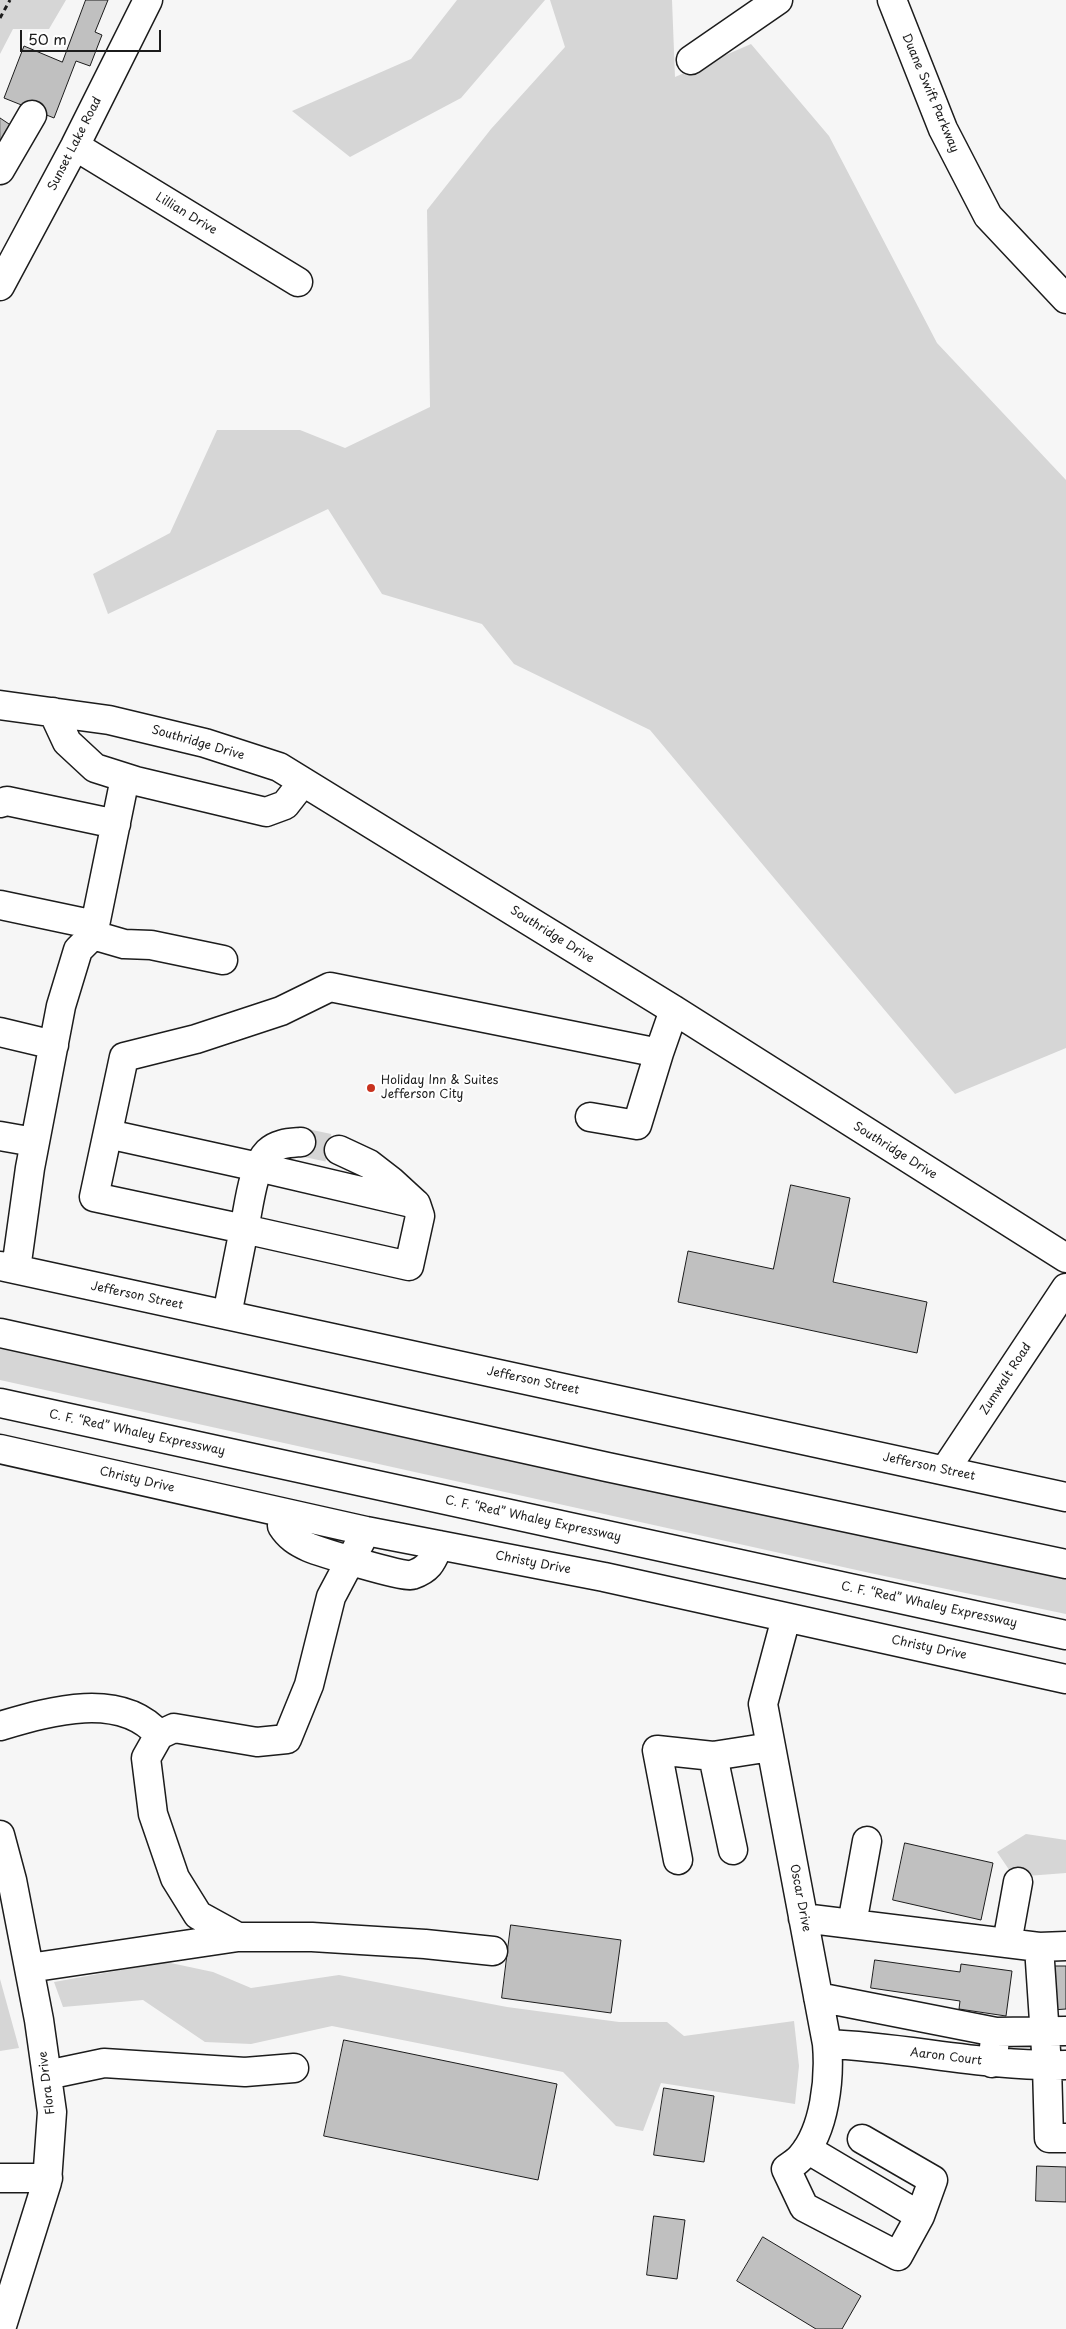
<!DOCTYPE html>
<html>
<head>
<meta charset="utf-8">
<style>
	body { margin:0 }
	#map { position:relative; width:1066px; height:2329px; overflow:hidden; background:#f6f6f6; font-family:"Playpen Sans",sans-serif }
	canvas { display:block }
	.scale { position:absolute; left:20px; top:30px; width:141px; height:22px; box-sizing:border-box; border:2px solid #1c1c1c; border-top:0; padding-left:6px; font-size:15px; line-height:18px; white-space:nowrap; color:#1c1c1c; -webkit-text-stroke:4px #fff; paint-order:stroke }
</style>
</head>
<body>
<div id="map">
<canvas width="1066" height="2329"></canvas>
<div class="scale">50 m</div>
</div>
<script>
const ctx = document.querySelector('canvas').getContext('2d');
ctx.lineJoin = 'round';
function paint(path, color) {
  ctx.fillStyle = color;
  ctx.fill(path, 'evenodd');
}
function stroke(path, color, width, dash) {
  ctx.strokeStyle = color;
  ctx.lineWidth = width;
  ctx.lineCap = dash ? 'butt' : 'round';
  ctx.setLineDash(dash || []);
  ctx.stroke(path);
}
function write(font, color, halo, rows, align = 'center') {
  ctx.font = font + ' "Playpen Sans",sans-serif';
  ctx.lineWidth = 4;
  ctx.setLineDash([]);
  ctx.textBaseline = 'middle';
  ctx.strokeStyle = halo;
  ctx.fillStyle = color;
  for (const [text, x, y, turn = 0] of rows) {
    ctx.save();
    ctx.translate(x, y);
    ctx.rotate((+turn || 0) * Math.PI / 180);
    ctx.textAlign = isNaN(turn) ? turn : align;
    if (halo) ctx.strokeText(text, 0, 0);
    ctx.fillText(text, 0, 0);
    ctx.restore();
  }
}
paint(new Path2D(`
	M0 0H66L49 29H13L0 54Z
	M457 0H545L461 98 350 157 292 111 411 59Z
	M550 0H672L675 77 751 44 829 136 937 343 1066 480V1048L955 1094 650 730 514 664 482 624 382 594 328 509 108 614 93 574 170 533 217 430H300L345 448 430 407 427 210 491 129 565 47Z
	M0 1343 1066 1576V1614L870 1573 0 1380Z
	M1026 1834 1066 1840V1873L1014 1877 997 1852Z
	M166 1962 213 1972 251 1988 339 1975 507 2007 619 2022H667L684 2036 794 2021 799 2066 795 2104 661 2083 643 2131 616 2126 563 2072 332 2026 251 2044 205 2042 143 2000 63 2007 54 1982Z
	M0 1979 19 2048 0 2051Z`), '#d6d6d6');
const building = new Path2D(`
	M86 0H108L95 32 102 35 90 66 76 61 54 118 4 98 24 46 62 62Z
	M0 118 15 128 0 149Z
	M791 1185 850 1198 833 1282 927 1302 917 1353 678 1302 688 1251 773 1269Z
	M905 1843 993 1863 981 1920 893 1900Z
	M511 1925 621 1940 611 2013 502 1998Z
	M875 1960 960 1972 961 1964 1012 1971 1006 2016 959 2009 960 2001 871 1988Z
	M1051 1966H1066V2009L1052 2010Z
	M344 2040 557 2084 538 2180 324 2136Z
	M664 2088 714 2096 704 2162 654 2155Z
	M1037 2166 1066 2167V2202L1036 2201Z
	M654 2216 685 2220 677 2279 647 2275Z
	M763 2237 861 2296 842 2329H816L737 2281Z`);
paint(building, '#c0c0c0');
stroke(building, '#1c1c1c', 1);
stroke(new Path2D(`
	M301 1142 339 1150`), '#d5d5d5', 28, [28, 14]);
const minor = new Path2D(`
	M892 0 943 129 988 216 1066 299
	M691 60 778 0
	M75 146 298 282
	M0 170 32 115
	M0 286 75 146 148 0
	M0 705 109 720 205 743 279 767 674 1010 1066 1258
	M53 712 67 742 95 768 136 781 266 812 285 805 303 782
	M125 778 93 935 124 944 151 945 223 960
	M0 803 7 801 116 824
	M0 905 95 925
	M0 1032 54 1045
	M590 1117 637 1125 659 1053
	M108 1134 258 1167 416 1204
	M0 1136 34 1142
	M301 1142C290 1143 277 1143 268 1152 252 1168 249 1207 244 1229L409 1266 420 1216 416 1204 391 1181 369 1164 339 1150
	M0 1266 1066 1497
	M16 1269 30 1168 61 1006 78 950 93 935
	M227 1315 244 1229 94 1197 124 1057 196 1039 281 1011 330 987 659 1053 674 1010
	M0 1449 366 1531 604 1577 1066 1679
	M945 1470 1066 1288
	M283 1513 282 1526C289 1537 297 1542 308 1547 320 1552 405 1578 412 1575 430 1569 432 1561 439 1545
	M786 1618 763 1704 827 2044C830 2078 825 2130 801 2157 797 2162 791 2165 786 2169L804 2207 898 2256 920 2216 807 2149
	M0 1726C48 1712 120 1690 159 1735
	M713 1756 733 1850
	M0 1835 12 1880 39 2020 52 2112 47 2182 1 2329
	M678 1860 657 1750 713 1756 771 1747
	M803 1918 1039 1947 1066 1946
	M852 1924 867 1841
	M238 1937 198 1915 175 1878 153 1814 146 1758 159 1735 174 1728 257 1742 287 1739 309 1685 331 1597 366 1531
	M1007 1943 1018 1882
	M1039 1947 1047 2066 1049 2138H1066
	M29 1968 238 1937H312L425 1944 493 1951
	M818 1997 996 2032 992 2063
	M996 2032 1066 2031
	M827 2044C907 2047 984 2067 1066 2065
	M47 2075 104 2063 245 2072 294 2068
	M862 2139 933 2180 920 2216
	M0 2178H48`);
const highway = new Path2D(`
	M0 1333 607 1467 1066 1564
	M0 1403 1066 1635`);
stroke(minor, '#1c1c1c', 31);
stroke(highway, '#1c1c1c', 31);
stroke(new Path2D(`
	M0 18 10 0`), '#1c1c1c', 3, [5, 4]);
stroke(minor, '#fff', 28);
stroke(highway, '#fff', 28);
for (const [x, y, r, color] of [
	[371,1088,5,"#c8321e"]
]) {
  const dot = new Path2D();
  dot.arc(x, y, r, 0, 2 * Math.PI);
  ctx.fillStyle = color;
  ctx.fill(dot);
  stroke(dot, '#fff', 2);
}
write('12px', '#1c1c1c', '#fff', [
	["Duane Swift Parkway",930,93,67],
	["Sunset Lake Road",75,144,-63],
	["Lillian Drive",186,214,31],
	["Southridge Drive",198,743,16],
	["Southridge Drive",552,935,32],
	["Southridge Drive",895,1151,32],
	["Jefferson Street",137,1296,12],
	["Zumwalt Road",1006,1379,-57],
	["Jefferson Street",533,1381,12],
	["C. F. “Red” Whaley Expressway",137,1433,12],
	["Jefferson Street",929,1467,12],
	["Christy Drive",137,1480,13],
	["C. F. “Red” Whaley Expressway",533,1519,12],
	["Christy Drive",533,1563,11],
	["C. F. “Red” Whaley Expressway",929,1605,12],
	["Christy Drive",929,1648,12],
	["Oscar Drive",800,1898,79],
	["Aaron Court",946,2057,7],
	["Flora Drive",47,2083,-97]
]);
write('12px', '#1c1c1c', '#fff', [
	["Holiday Inn & Suites",381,1081],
	["Jefferson City",381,1095]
], 'left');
</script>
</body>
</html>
